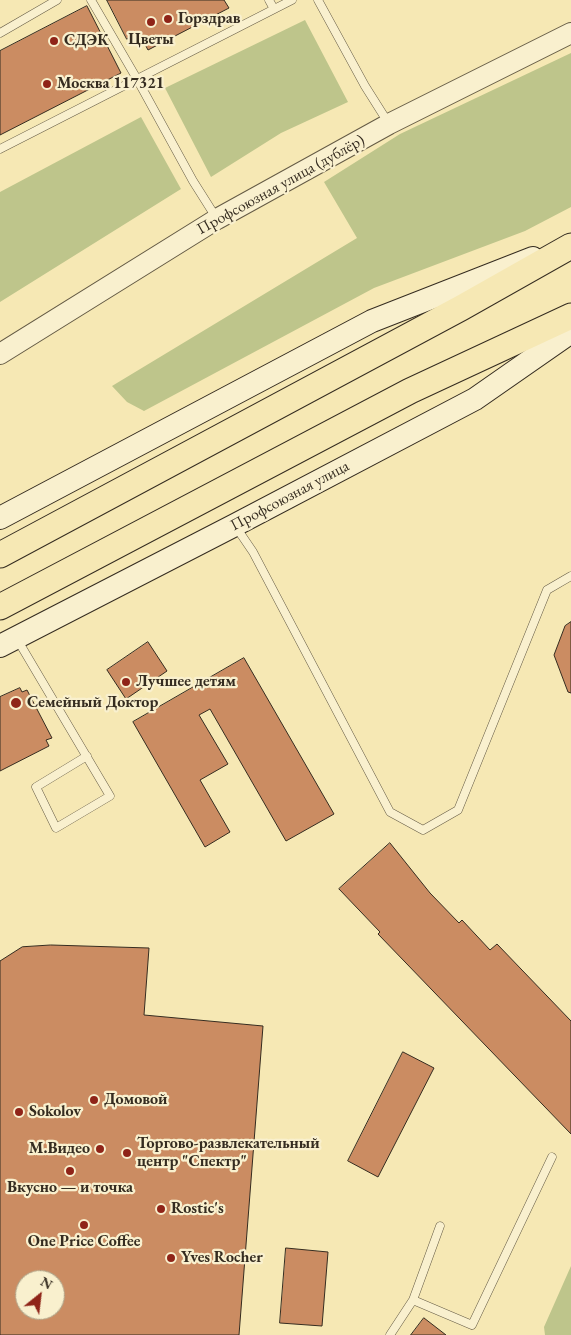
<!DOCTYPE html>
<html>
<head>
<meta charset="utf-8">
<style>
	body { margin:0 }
	#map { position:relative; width:571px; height:1335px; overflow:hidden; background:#f6e8b4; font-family:"EB Garamond",serif }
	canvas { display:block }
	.north { position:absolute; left:15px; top:1270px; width:50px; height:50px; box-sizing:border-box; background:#f9f0ce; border:1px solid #aba288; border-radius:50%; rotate:29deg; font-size:14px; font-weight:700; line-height:20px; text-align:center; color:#352c20 }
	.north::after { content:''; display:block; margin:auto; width:18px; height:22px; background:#8f2418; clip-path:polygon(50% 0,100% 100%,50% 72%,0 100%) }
</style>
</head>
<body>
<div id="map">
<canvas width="571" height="1335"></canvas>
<div class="north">N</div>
</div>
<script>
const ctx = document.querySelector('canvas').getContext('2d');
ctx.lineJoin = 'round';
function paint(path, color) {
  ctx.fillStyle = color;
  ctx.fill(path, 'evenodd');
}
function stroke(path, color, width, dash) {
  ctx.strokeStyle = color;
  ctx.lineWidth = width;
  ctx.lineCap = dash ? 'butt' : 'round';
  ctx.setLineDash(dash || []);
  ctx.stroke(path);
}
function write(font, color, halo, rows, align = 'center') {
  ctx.font = font + ' "EB Garamond",serif';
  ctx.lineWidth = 4.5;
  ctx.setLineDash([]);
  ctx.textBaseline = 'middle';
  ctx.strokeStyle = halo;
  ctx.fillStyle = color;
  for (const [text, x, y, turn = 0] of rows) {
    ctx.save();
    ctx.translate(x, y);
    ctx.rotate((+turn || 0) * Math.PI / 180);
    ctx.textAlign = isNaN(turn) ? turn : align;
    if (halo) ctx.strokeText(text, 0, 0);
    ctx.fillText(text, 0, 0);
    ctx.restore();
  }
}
paint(new Path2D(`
	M305 20 348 102 281 133 211 177 165 88Z
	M571 53V207L525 231 374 288 144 411 127 402 112 386 357 238 324 182 400 134Z
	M141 117 181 189 0 302V192Z
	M571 1266V1335H545L544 1327Z`), '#bec58b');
const building = new Path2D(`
	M107 0H224L229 8 148 50 139 33 127 39Z
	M87 6 121 73 0 135V51Z
	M571 622V693L568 692 554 655 565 626Z
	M148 642 167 671 126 699 107 670Z
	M244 658 334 814 286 841 210 709 199 715 228 764 200 780 230 832 205 847 133 722Z
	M20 688 22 692 27 690 52 738 46 740 49 746 0 771V697Z
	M390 843 430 893 459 923 462 920 490 950 497 944 571 1021V1134L378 934 380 932 339 889Z
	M51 945 149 948 144 1015 263 1026 239 1335H0V961L22 947ZM25 1280H55V1310H25Z
	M403 1052 434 1068 378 1177 348 1161Z
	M286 1248 328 1252 322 1326 280 1323Z
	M424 1318 446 1335H411Z`);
paint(building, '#cb8c62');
stroke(building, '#352c20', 1);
const service = new Path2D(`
	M91 0 137 79 193 181 217 219
	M269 0 274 9
	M318 0 365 86 389 124
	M0 33 57 0
	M0 149 292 0
	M236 527 253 552 390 812 423 830 458 810 547 590 571 576
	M17 639 110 796 56 828 36 787 87 756
	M413 1300 440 1226
	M390 1335 413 1300 472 1325 552 1157`);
const tertiary = new Path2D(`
	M0 354 217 219 389 124 571 33`);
const secondary = new Path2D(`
	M0 518 372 321 533 258
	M0 646 235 525 475 399 571 332`);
const primary = new Path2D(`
	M0 555 461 308 571 246
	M0 607 410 391 571 316`);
stroke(service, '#655b45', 9);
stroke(tertiary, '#655b45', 22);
stroke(secondary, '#352c20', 24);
stroke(primary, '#352c20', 27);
stroke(service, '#f9f0ce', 8);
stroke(tertiary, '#f9f0ce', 20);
stroke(secondary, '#f9f0ce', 22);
stroke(primary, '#f6e8b4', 25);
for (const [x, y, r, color] of [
	[168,19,5,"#8f2418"],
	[151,22,5,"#8f2418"],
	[54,41,5,"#8f2418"],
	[47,84,5,"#8f2418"],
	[126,682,5,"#8f2418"],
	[16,703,6,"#8f2418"],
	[94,1100,5,"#8f2418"],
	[19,1112,5,"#8f2418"],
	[100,1149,5,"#8f2418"],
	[127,1153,5,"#8f2418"],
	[70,1171,5,"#8f2418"],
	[161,1209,5,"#8f2418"],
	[84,1225,5,"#8f2418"],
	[171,1258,5,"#8f2418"]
]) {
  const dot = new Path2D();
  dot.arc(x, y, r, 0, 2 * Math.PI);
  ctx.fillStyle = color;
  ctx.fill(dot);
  stroke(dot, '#f9f0ce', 2);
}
write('bold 16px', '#352c20', '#f9f0ce', [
	["Горздрав",178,19],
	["Цветы",151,40,"center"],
	["СДЭК",64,41],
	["Москва 117321",57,84],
	["Лучшее детям",136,682],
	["Семейный Доктор",27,703],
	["Домовой",104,1100],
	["Sokolov",29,1112],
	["Торгово-развлекательный",137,1144],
	["центр \"Спектр\"",137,1162],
	["М.Видео",90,1149,"right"],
	["Вкусно — и точка",70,1188,"center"],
	["Rostic's",171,1209],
	["One Price Coffee",84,1242,"center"],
	["Yves Rocher",181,1258]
], 'left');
write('16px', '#352c20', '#f9f0ce', [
	["Профсоюзная улица (дублёр)",281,185,-29],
	["Профсоюзная улица",290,496,-28]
]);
</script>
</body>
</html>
